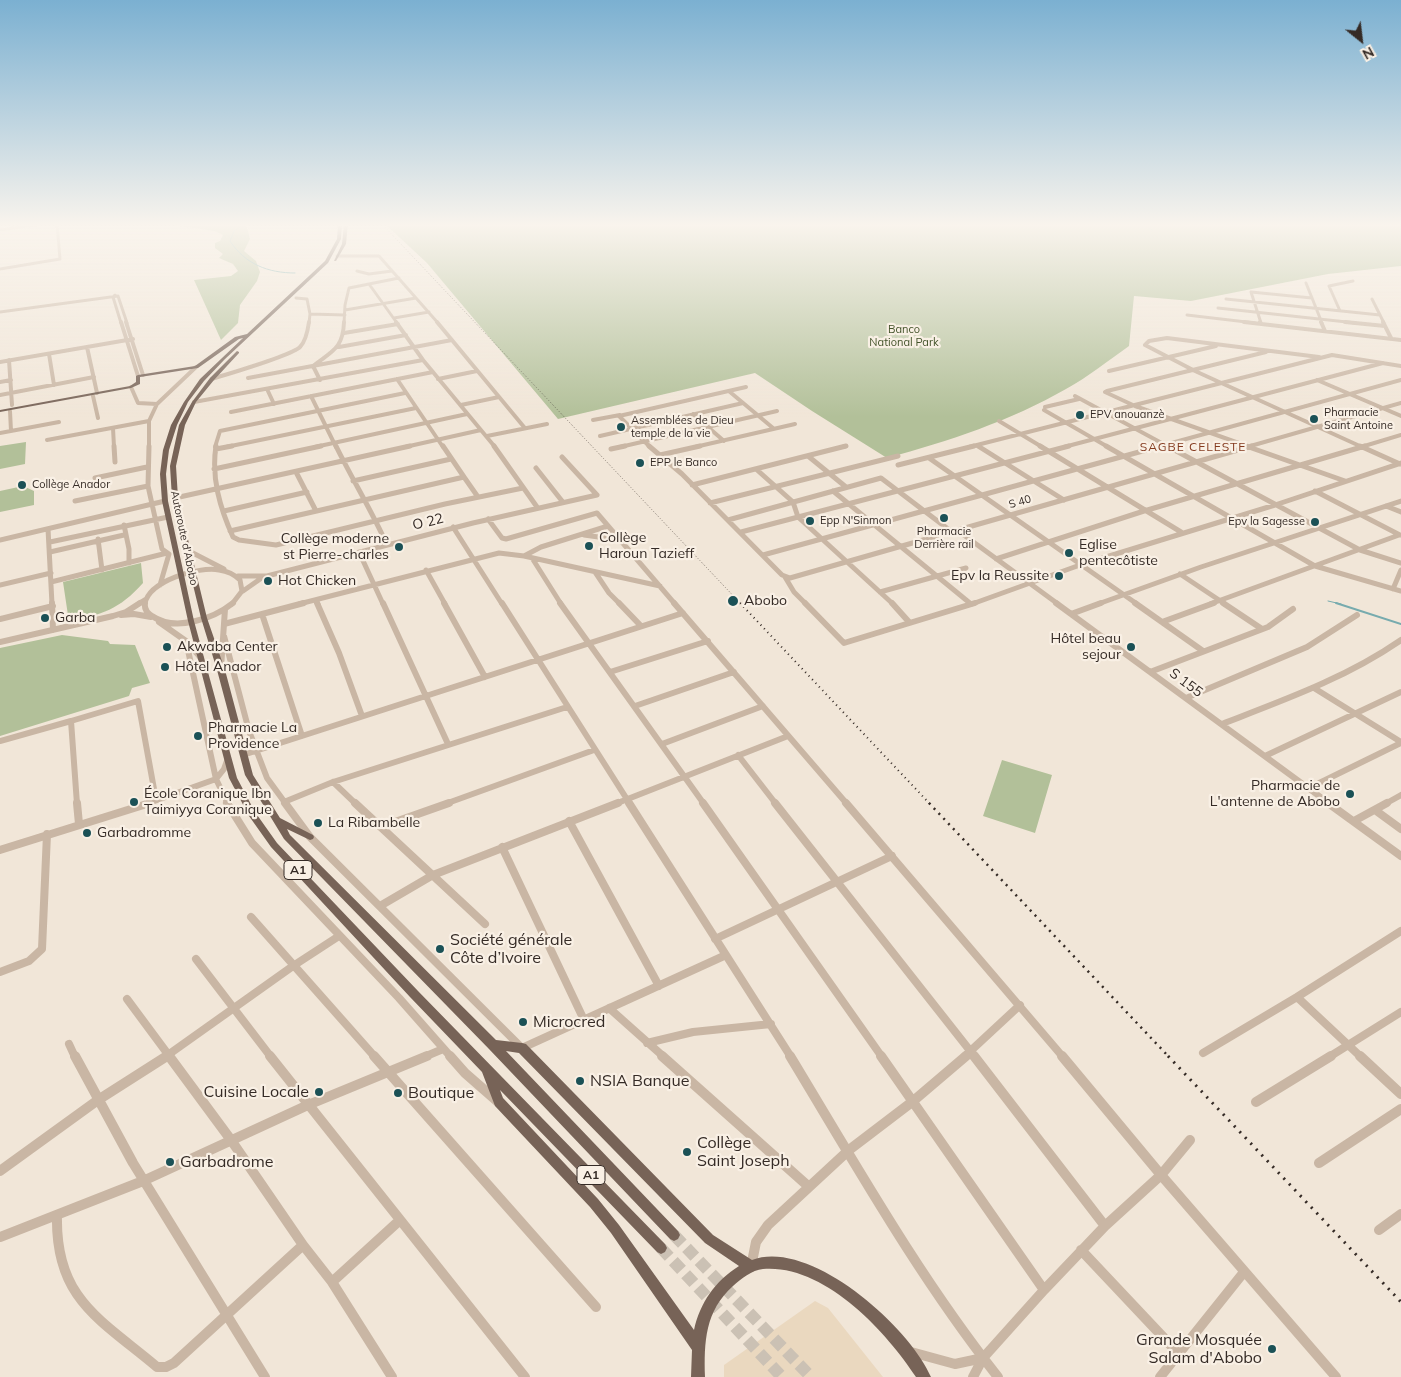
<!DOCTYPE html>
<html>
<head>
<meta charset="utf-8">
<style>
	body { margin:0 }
	#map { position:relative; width:1401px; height:1377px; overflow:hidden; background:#f1e6d8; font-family:Mulish,sans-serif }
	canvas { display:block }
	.north { position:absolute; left:1336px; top:15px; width:50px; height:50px; -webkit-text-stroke:4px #f9f0e5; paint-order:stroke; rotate:151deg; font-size:14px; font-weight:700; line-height:20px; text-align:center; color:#352b26 }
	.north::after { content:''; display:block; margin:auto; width:18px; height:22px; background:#352b26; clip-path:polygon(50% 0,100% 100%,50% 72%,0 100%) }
</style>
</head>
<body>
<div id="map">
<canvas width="1401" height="1377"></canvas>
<div class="north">N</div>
</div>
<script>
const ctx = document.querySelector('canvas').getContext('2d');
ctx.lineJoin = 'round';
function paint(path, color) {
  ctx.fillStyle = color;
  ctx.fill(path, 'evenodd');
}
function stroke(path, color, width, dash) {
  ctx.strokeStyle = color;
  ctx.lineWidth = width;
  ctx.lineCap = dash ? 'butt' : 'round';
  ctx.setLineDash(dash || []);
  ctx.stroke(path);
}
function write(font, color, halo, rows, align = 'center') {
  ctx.font = font + ' Mulish,sans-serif';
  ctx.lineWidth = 4.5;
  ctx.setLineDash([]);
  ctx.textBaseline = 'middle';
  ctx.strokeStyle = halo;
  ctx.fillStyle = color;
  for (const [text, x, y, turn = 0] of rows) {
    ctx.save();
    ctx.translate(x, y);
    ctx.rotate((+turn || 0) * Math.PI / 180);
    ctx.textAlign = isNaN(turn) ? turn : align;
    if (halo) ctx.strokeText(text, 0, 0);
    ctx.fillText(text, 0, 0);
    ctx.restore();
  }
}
paint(new Path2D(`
	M164 224H246L250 239 244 251 256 261 260 272 257 281 240 305 238 323 221 340 194 280 231 276 238 271 233 264 219 258 223 254 215 248V243L220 241 223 235 215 231Z
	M385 224H1401V266L1328 274 1191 301 1134 296 1129 346C1109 360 1088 377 1066 389 1010 421 949 441 887 458L812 411 755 373 558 419 427 263Z
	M26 442 25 464 0 469V446Z
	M23 486 34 491V505L0 512V491Z
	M141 563 143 583C119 610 102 614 69 622L63 582Z
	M62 635 108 641 110 644 135 645 150 683 132 688 129 696 0 736V648Z
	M1002 760 1052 775 1035 833 983 816Z`), '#b2c099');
paint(new Path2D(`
	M815 1301 828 1308 883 1377H724V1365Z`), '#ead8bf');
stroke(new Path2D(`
	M236 224 240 227 234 231 230 241C245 264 268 273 295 273
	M1143 224 1152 230
	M1328 601 1341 604`), '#77abae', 1);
stroke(new Path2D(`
	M1336 603 1401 624`), '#77abae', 2);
stroke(new Path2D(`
	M674 1235 811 1377
	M661 1248 782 1377`), '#cbc1b4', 12, [12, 6]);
stroke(new Path2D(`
	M0 230 41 224
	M337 256H379L438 323
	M0 269 60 259 57 224
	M357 271 369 274 392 271
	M1306 283 1322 323
	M369 284 397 323
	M115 295 113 297 121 323
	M296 298 307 299 310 314 309 323
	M1226 299 1380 315
	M1372 299 1384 323
	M1218 308 1356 323
	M345 310 416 298
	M1340 311 1329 286 1353 281
	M0 312 118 296 127 323
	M310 314 345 315
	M1187 315 1255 323
	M394 318 429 312
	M344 323 345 305 349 288 399 278
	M1261 323 1251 292 1312 298`), '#c9b6a4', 3);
stroke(new Path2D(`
	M121 322 138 376
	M126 322 143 375
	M396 322 423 360 495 447
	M437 322 524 427
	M1244 322 1401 340
	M1260 322 1261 324
	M1321 322 1325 331
	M1345 322 1385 326
	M1383 322 1391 338
	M344 333 398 324
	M87 347 97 393
	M339 347 406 335
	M49 354 54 385
	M1319 357 1167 338 1149 341 1145 345 1195 371 1362 447
	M9 360 12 405
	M0 362 133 339
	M1109 371 1216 346
	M248 378 452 340
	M212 379C227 374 291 356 300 347 305 342 308 329 309 322
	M397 379 443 447
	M438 379 477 371
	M320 380 313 366C332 351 343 349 344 322
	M1317 380 1401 416
	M0 382 11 380
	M131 387 138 403 157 404
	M267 389 274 404
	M1107 391 1105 392 1135 406 1250 447
	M1107 391 1266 352
	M730 392 773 428
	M0 395 94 377
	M93 396 98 418
	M311 396 336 447
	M1075 396 1169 447
	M194 402 423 360
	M461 405 499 397
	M1045 407 1079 399
	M1044 410 1108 447
	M10 411 11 431
	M231 412 433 372
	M693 414 724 441
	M593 420 620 415
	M999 421 1042 447
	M113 428 114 447
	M0 433 59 422
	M487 436 547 424
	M600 436 743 403
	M47 440 149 421
	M977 445 980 447
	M149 447V421L157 404 196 367
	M215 447 220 431 405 393
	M226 447 416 408
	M315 447 467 414
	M405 447 481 430
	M620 447 777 411
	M650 447 619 416 746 387
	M695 447 795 424
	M842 447 846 446
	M969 447 1332 355 1401 366
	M1064 447 1383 363
	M1157 447 1401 380
	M1247 447 1401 403
	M1361 447 1401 435`), '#c9b6a4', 4);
stroke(new Path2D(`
	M114 446 115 462
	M149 446 148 486 162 549 169 554 160 585
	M216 446C211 478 220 508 233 537L239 540 276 545 445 504 523 488
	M336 446C352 479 372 511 387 545
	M494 446 537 507
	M649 446 682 474 782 575 790 578 1252 446
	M978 446 1064 500
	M1040 446 1181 532
	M1106 446 1315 566 1401 591
	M1167 446 1360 550 1401 563
	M1246 446 1345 481
	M1360 446 1400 464
	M216 449 232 446
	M611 449 625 446
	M660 455 700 446
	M808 456 846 487
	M562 457 597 495
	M929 458 1137 604
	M898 465 974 446
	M536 468 562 501
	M214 469 321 446
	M756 469 793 502 798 517 893 604
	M296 472 316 511
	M464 477 478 497
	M95 478 147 467
	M353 481 451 459
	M692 485 846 446
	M833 491 971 604
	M1315 491 1400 535
	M175 498 410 446
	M75 501 148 486
	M710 503 898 456
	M1386 506 1401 512
	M224 511 307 492
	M488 519 502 538 506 539 597 513 675 604
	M728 520 881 478 952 532
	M124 525 129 549V563
	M453 527 502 604
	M48 529 52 604
	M957 530 1058 604
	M230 531 464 477 443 446
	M741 532 1069 446
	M584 535 620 540
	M98 539 102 570
	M0 540 165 501
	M50 542 168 517
	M189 551 224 569
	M50 552 124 535
	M359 552 383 604
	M763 555 1161 446
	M524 556 541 547 608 526
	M532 558 561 604
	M996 559 1144 511 1365 446
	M426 570 445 604
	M595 572 609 593 620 604
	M1180 574 1225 604
	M238 576H267L473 523 597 495
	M785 577 794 592 806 604
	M51 582 167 553
	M0 585 51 573
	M1393 589 1401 570
	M243 591 263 577
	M880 592 966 568
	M316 600 318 604
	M138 604 146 599
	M145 604C148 581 199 566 219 570 227 571 234 574 240 580L242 591 232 604
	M299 604 499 553 524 556 660 586
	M972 604 1080 565 1275 505 1401 463
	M1098 604 1201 567 1401 501
	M1210 604 1399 535`), '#c9b6a4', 5);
stroke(new Path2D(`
	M52 603 53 630
	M145 603C144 609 147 613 152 616 175 632 213 619 233 603
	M317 603 339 653 362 716
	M383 603 448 744
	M444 603 485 677
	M502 603 630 804
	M560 603 704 804
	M619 603 641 626
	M674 603 847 804
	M805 603 844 643 975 603
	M892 603 909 622
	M1056 603 1330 804
	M1135 603 1203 651
	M1223 603 1262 629
	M262 614 302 736
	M1071 614 1101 603
	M121 615 134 614 151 617
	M0 619 53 606
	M159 622 186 641 201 658
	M1162 622 1214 603
	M224 624 304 603
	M224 636 249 731 267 778 286 804
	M186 641 216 779 228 804
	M0 642 113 616 126 612 140 603
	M221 668 225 609
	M610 672 708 641
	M1150 672 1268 627 1293 609
	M1314 688 1401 742
	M1186 698 1307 647 1357 615
	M635 706 734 672
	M1222 724C1284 700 1346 678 1401 640
	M0 741 71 721
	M662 744 763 706
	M243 755 683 613
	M738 755 776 804
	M1265 756 1401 692
	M333 782 356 804
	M1309 788 1401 743
	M284 802 333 782 567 707
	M77 804 71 721 138 701 156 800
	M146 804 216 779 224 769 228 758
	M445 804 594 750
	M615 804 788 736
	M1385 804 1401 795`), '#c9b6a4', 6);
stroke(new Path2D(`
	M77 803 79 824
	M227 803 252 843 399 998 451 1057
	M285 803 310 837 522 1048 726 955
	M355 803 485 924
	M629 803 791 1057
	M703 803 882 1057
	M775 803 975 1057
	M846 803 1063 1057
	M1328 803 1401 856
	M1375 810 1401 829
	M569 821 659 986
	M1354 821 1387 803
	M381 827 449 803
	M502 847 584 1020
	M0 850 150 803
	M380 906 433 875 618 803
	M251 917 375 1057
	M715 939 892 856
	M196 959 271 1057
	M0 972 29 961 42 949 47 834
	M1297 997 1361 1057
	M127 999 170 1057
	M609 1008 664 1057
	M647 1043 693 1032 771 1024
	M69 1044 75 1057
	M1203 1053 1297 997 1401 931
	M165 1057 293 966 339 936
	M424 1057 443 1049
	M964 1057 1020 1005
	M1329 1057 1401 1012`), '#c9b6a4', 8);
stroke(new Path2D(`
	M75 1056 133 1163 265 1377
	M169 1056 231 1140 303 1245 332 1282 392 1377
	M270 1056 525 1377
	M374 1056 596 1307
	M450 1056 465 1073 497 1101
	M662 1056 808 1186
	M790 1056C856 1165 919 1277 998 1377
	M881 1056 1044 1290
	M974 1056 1105 1226
	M1062 1056 1161 1175 1336 1377
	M1360 1056 1401 1094
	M1256 1102 1331 1056
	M1319 1163 1401 1109
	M0 1171 98 1100 167 1056
	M57 1215C55 1299 100 1319 157 1367H166L174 1363 303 1245
	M1379 1230 1401 1214
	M0 1237 143 1181 308 1105 427 1056
	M1081 1250 1179 1354
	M751 1267 756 1242 768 1225 849 1150 912 1102 966 1056
	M332 1282 400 1220
	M911 1352 955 1364 983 1358
	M973 1377 983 1358 1044 1290 1105 1226 1161 1175 1190 1140
	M1160 1377 1244 1272`), '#c9b6a4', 10);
paint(new Path2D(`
	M338 224H342L341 239 328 263 225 359 204 381 188 402 177 425 169 450 166 474 168 501 194 621 237 778 255 812 277 843 418 991 665 1244 667 1248 665 1252 661 1254 657 1252 500 1090 503 1098 598 1199 619 1225 694 1330C700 1303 715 1281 739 1266L705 1243 519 1053 506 1051 678 1231 680 1235 678 1239 674 1241 670 1239 489 1049 284 839 245 775 217 670 201 618 172 498 170 466 179 425 192 402 210 378 237 351 239 352V353L214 380 196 402 185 425 176 466 178 498 207 618 225 670 253 775 280 818 313 835 314 837 313 839 310 840 287 829 290 835 496 1040 522 1043 526 1044 713 1235 752 1260C810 1238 910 1327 931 1377H916C886 1331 824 1264 763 1269 752 1270 741 1279 733 1286 705 1311 704 1342 705 1377H691L692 1350 611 1233 590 1207 495 1106 482 1072 410 997 271 847 249 816 229 778 188 621 162 501 160 474 163 450 171 425 184 402 200 379 243 338 239 339 198 368 140 377V384L131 388 0 412V410L130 386 136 382V376L138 375 195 366 235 337 247 334 325 261 337 239Z
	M344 224H348L346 244 336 261H334L342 244Z`), '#776357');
stroke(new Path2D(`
	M382 224 741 604`), '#352b26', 1, [0.5, 2]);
stroke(new Path2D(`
	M740 603 930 804`), '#352b26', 2, [1, 4]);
stroke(new Path2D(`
	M929 803 1169 1057`), '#352b26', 2.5, [2, 5]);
stroke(new Path2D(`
	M1168 1056 1401 1302`), '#352b26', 3, [2, 6]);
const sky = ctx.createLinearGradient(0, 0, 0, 417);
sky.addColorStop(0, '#7bb0d1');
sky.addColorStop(0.54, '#f9f4ed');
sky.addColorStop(1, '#f9f4ed00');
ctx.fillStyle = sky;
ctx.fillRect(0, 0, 1401, 417);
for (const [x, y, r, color] of [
	[1080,415,5,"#1b5156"],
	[1314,419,5,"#1b5156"],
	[621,427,5,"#1b5156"],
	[640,463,5,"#1b5156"],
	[22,485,5,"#1b5156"],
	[944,518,5,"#1b5156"],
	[810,521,5,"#1b5156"],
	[1315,522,5,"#1b5156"],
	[589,546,5,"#1b5156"],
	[399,547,5,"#1b5156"],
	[1069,553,5,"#1b5156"],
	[1059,576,5,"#1b5156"],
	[268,581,5,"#1b5156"],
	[733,601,6,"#1b5156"],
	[45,618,5,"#1b5156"],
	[167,647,5,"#1b5156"],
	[1131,647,5,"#1b5156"],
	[165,667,5,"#1b5156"],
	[198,736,5,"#1b5156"],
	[1350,794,5,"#1b5156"],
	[134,802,5,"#1b5156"],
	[318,823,5,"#1b5156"],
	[87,833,5,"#1b5156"],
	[440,949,5,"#1b5156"],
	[523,1022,5,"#1b5156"],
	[580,1081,5,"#1b5156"],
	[319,1092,5,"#1b5156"],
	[398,1093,5,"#1b5156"],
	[687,1152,5,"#1b5156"],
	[170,1162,5,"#1b5156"],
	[1272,1349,5,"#1b5156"]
]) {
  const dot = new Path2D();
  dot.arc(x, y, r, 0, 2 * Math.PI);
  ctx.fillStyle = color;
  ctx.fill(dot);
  stroke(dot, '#f9f0e5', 2);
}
write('11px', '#43532a', '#f9f0e5', [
	["Banco",904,330],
	["National Park",904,343]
]);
write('11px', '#352b26', '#f9f0e5', [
	["Pharmacie",1324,413],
	["Saint Antoine",1324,426],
	["EPV anouanzè",1090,415],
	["Assemblées de Dieu",631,421],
	["temple de la vie",631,434],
	["EPP le Banco",650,463],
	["Collège Anador",32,485],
	["Epp N'Sinmon",820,521],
	["Epv la Sagesse",1305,522,"right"],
	["Pharmacie",944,532,"center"],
	["Derrière rail",944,545,"center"]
], 'left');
write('11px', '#352b26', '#f9f0e5', [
	["S 40",1020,502,-16],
	["Autoroute d'Abobo",184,538,78]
]);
ctx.letterSpacing = '1px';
write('12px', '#843a1e', '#f9f0e5', [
	["SAGBE CELESTE",1193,447]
]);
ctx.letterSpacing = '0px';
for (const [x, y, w] of [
	[298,870,28],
	[591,1175,28]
]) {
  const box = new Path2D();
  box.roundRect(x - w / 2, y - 9.5, w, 19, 4);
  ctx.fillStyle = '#f9f0e5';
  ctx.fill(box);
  stroke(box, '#352b26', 1);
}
write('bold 12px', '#352b26', null, [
	["A1",298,870],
	["A1",591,1175]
]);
write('14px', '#352b26', '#f9f0e5', [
	["O 22",428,522,-14],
	["S 155",1186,683,37]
]);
write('14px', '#352b26', '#f9f0e5', [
	["Collège",599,538],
	["Haroun Tazieff",599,554],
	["Collège moderne",389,539,"right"],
	["st Pierre-charles",389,555,"right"],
	["Eglise",1079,545],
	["pentecôtiste",1079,561],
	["Epv la Reussite",1049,576,"right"],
	["Hot Chicken",278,581],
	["Abobo",744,601],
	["Garba",55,618],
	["Hôtel beau",1121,639,"right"],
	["sejour",1121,655,"right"],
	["Akwaba Center",177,647],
	["Hôtel Anador",175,667],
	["Pharmacie La",208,728],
	["Providence",208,744],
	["Pharmacie de",1340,786,"right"],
	["L'antenne de Abobo",1340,802,"right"],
	["École Coranique Ibn",144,794],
	["Taimiyya Coranique",144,810],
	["La Ribambelle",328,823],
	["Garbadromme",97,833]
], 'left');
write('16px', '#352b26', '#f9f0e5', [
	["Société générale",450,940],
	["Côte d’Ivoire",450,958],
	["Microcred",533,1022],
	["NSIA Banque",590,1081],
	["Cuisine Locale",309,1092,"right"],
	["Boutique",408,1093],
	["Collège",697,1143],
	["Saint Joseph",697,1161],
	["Garbadrome",180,1162],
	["Grande Mosquée",1262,1340,"right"],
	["Salam d'Abobo",1262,1358,"right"]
], 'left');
</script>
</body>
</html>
